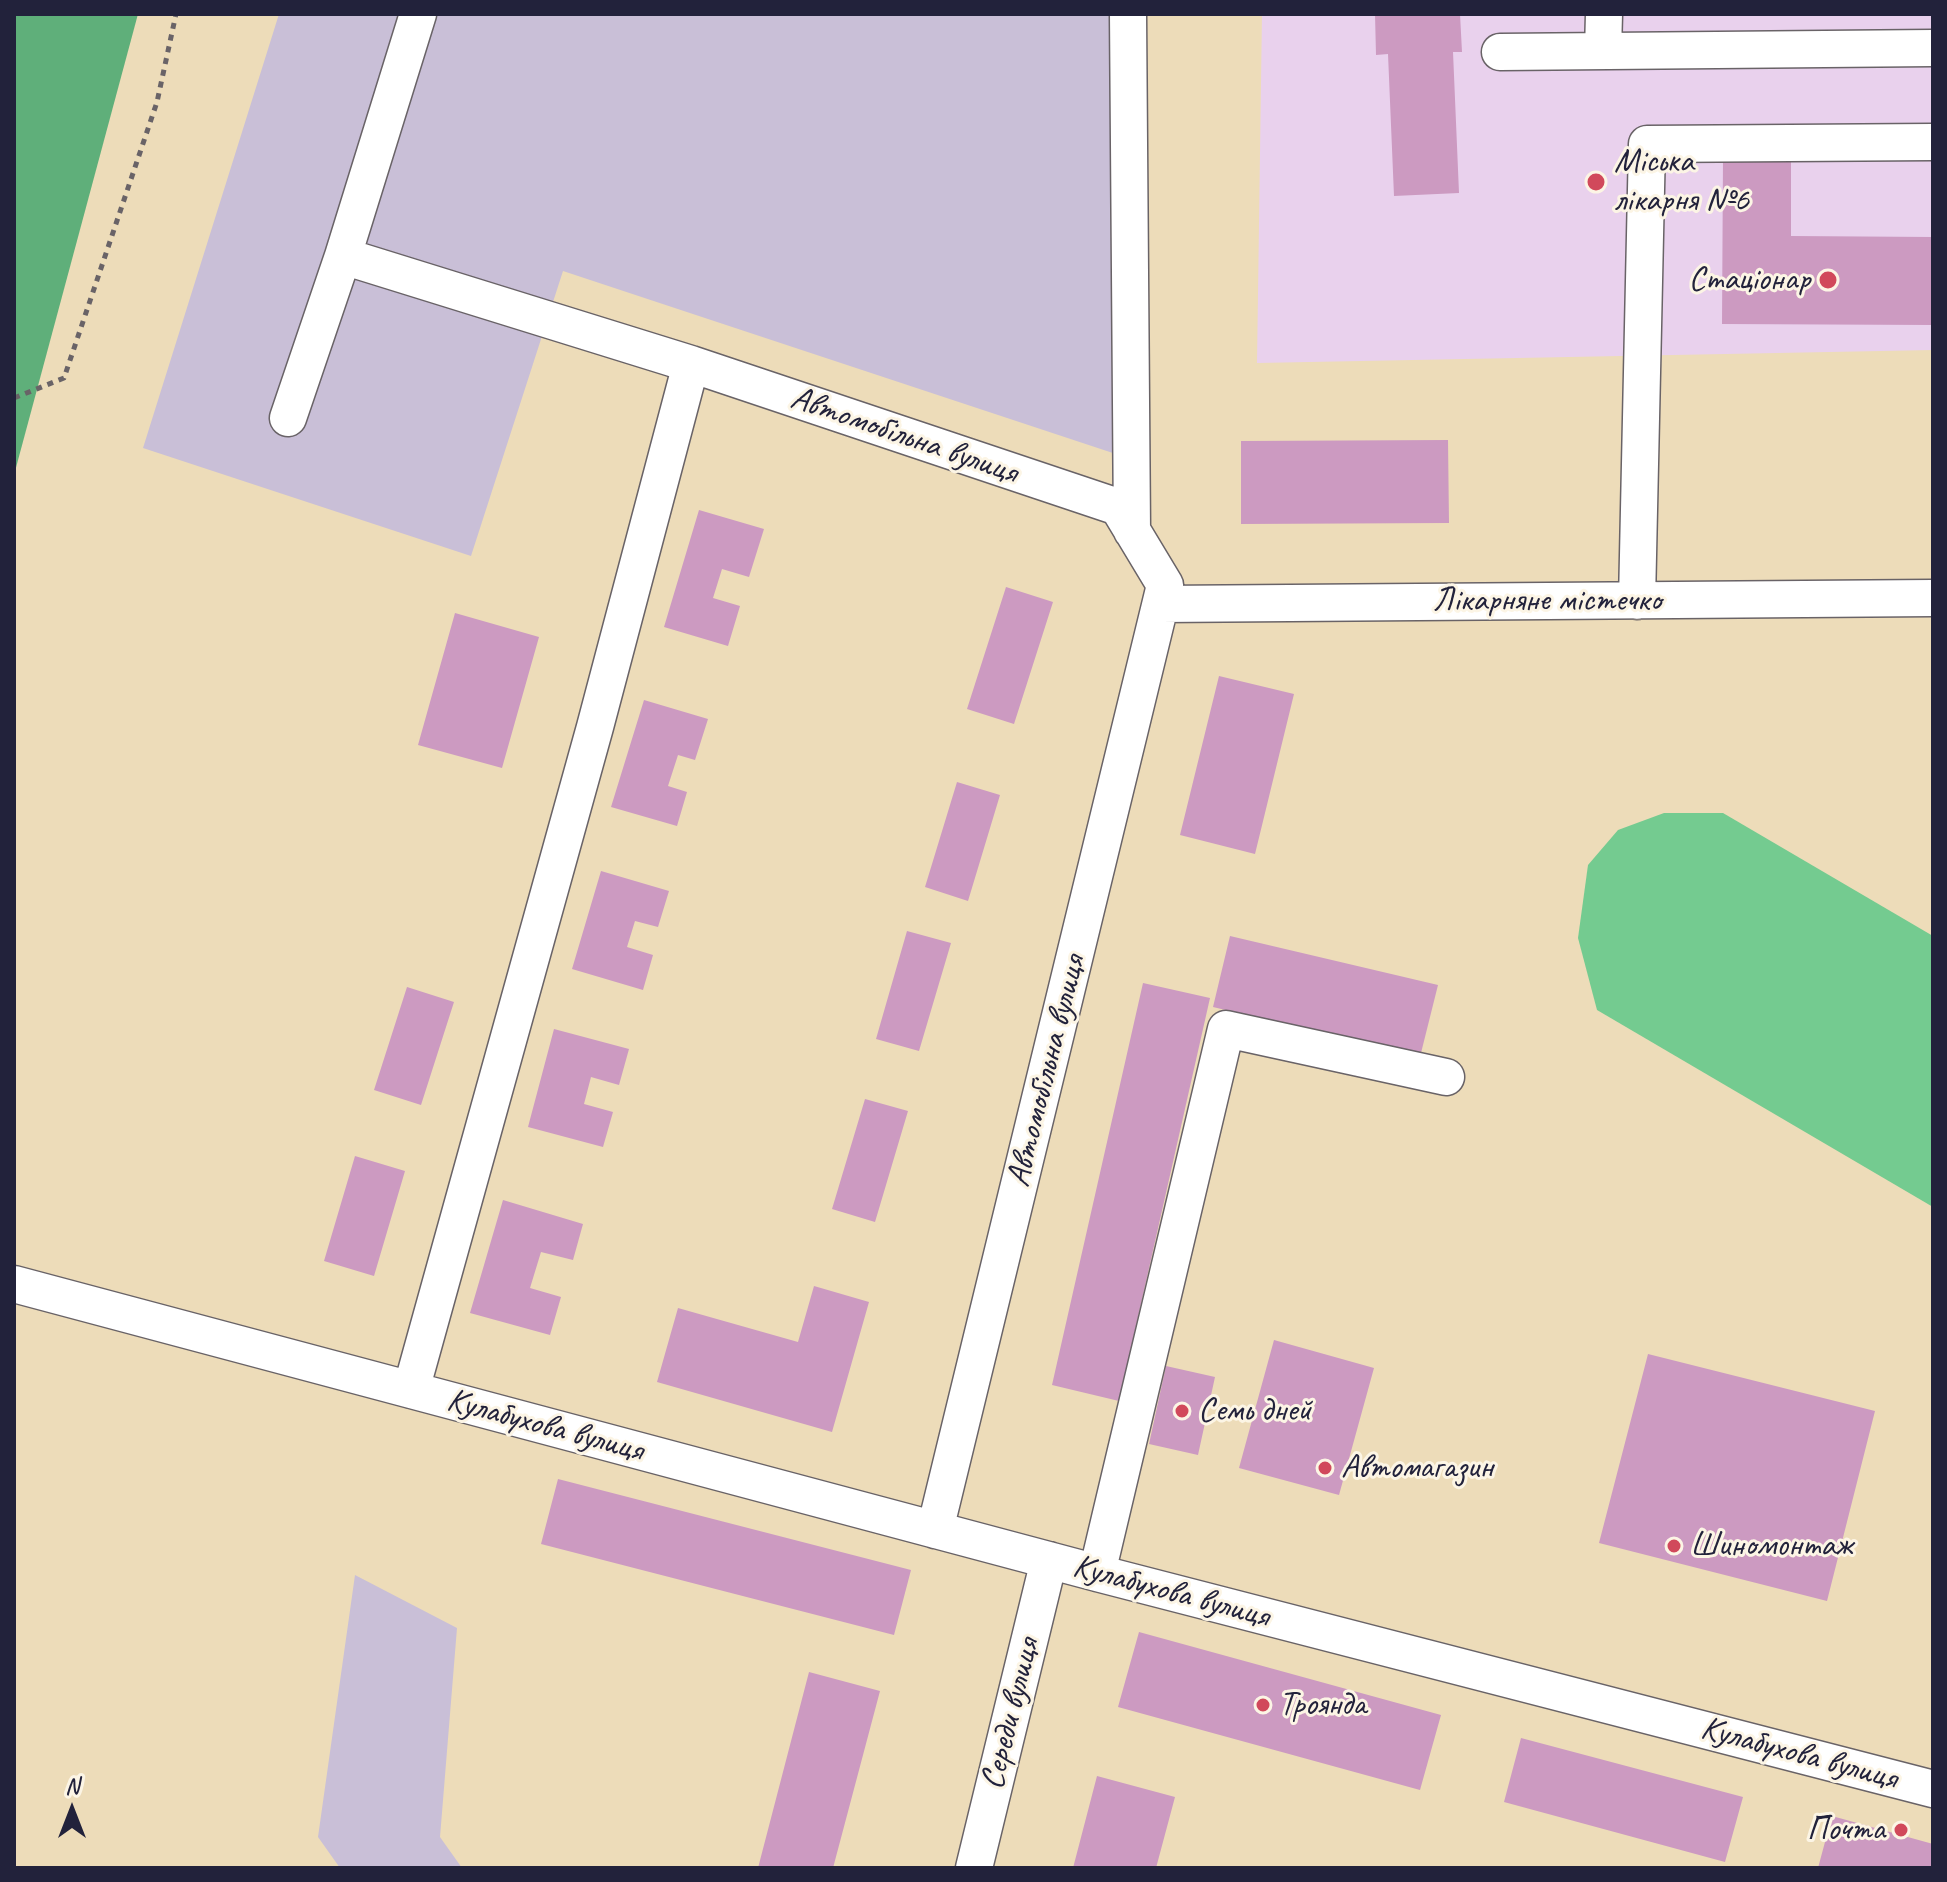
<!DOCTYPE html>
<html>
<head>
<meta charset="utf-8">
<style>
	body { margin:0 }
	#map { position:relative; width:1947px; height:1882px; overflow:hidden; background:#eddcb9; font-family:Caveat,sans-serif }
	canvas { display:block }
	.frame { position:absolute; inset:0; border:16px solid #22223b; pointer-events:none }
	.north { position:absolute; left:32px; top:1770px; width:80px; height:80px; -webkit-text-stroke:6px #fcf5e5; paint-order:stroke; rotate:0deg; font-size:22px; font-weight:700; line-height:32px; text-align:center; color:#22223b }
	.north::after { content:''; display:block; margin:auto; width:28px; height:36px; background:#22223b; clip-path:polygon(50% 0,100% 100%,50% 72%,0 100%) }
</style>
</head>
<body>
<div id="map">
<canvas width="1947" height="1882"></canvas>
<div class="frame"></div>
<div class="north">N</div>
</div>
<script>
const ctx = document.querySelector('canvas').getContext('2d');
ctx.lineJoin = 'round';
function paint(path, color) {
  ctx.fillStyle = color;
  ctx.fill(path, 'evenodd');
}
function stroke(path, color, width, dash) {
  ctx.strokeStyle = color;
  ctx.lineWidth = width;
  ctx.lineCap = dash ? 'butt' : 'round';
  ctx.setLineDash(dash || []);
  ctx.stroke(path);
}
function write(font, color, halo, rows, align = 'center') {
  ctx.font = font + ' Caveat,sans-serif';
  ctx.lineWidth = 6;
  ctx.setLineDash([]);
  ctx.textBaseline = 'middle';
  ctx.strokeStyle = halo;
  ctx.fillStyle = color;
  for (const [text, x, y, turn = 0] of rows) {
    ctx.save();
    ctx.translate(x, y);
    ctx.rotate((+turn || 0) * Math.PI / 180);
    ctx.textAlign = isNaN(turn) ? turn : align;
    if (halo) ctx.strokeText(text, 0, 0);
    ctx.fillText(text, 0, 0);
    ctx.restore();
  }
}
paint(new Path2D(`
	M1262 14H1933V350L1257 363Z`), '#e9d1ed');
paint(new Path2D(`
	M279 14H1143L1134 460 563 271 471 556 143 448Z
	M355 1575 457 1628 440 1837 462 1868H340L318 1837Z`), '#c9bfd7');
paint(new Path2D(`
	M1664 813H1723L1933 936V1207L1597 1010 1578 938 1588 865 1618 830Z`), '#74cb90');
paint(new Path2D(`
	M14 14H138L14 475Z`), '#5faf7a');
paint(new Path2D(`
	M1375 14H1460L1462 52H1453L1459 193 1394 196 1388 54 1376 55Z
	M1723 158H1791V236L1933 237V325L1722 324Z
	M1448 440 1449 523 1241 524V441Z
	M699 510 764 529 749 577 722 569 713 598 740 606 728 646 664 627Z
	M1006 587 1053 602 1014 724 967 709Z
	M455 613 539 637 502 768 418 745Z
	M1219 676 1294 694 1255 854 1180 835Z
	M644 700 708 719 695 760 678 755 668 786 687 792 677 826 611 807Z
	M957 782 1000 795 968 901 925 887Z
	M601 871 669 891 658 927 635 921 627 947 653 955 643 990 572 969Z
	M907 931 951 943 919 1051 876 1039Z
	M1230 936 1438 985 1420 1057 1213 1007Z
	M1143 983 1210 998 1119 1401 1052 1385Z
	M407 987 454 1002 421 1105 374 1090Z
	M554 1029 629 1049 619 1085 591 1077 584 1104 613 1112 603 1147 528 1127Z
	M865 1099 908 1111 875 1222 832 1209Z
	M355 1156 405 1171 374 1276 324 1261Z
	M503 1200 583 1224 573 1260 541 1252 530 1288 561 1297 550 1335 470 1313Z
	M814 1286 869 1302 832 1432 657 1382 678 1308 798 1342Z
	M1274 1340 1374 1368 1339 1495 1239 1468Z
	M1648 1354 1875 1411 1827 1601 1599 1543Z
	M1166 1366 1215 1377 1198 1455 1149 1444Z
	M558 1479 911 1570 894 1635 541 1544Z
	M1139 1632 1441 1715 1420 1790 1118 1707Z
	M809 1672 880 1691 833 1868H758Z
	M1521 1738 1743 1797 1725 1862 1504 1802Z
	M1097 1776 1175 1797 1156 1868H1073Z
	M1832 1816 1933 1844V1868H1818Z`), '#cc9ac1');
const minor = new Path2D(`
	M418 14 343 256 691 364
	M1128 14 1132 531
	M1603 51 1604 14
	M1500 52 1933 48
	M288 418 343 256
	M1637 601 1647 144 1933 142
	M1161 604 1933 598
	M14 1284 1097 1573 1933 1789
	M411 1390 595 727 691 364 1118 507 1165 585 935 1530
	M1097 1573 1226 1029 1446 1077
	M974 1868 1049 1560`);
stroke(minor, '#696367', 39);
stroke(new Path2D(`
	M14 398 64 378 157 102 176 14`), '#696367', 5, [6, 6]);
stroke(minor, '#fff', 36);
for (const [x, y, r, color] of [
	[1596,182,10,"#d1495b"],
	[1828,280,10,"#d1495b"],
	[1182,1411,8,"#d1495b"],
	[1325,1468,8,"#d1495b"],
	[1674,1546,8,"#d1495b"],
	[1263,1705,8,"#d1495b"],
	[1901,1830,8,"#d1495b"]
]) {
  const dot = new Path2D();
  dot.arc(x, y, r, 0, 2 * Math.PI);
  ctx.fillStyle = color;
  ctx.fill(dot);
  stroke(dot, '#fcf5e5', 3);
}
write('34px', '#22223b', '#fcf5e5', [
	["Міська",1614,162],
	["лікарня №6",1614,201],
	["Стаціонар",1810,280,"right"],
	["Семь дней",1198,1411],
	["Автомагазин",1341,1468],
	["Шиномонтаж",1690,1546],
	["Троянда",1279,1705],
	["Почта",1885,1830,"right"]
], 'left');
write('34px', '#22223b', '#fcf5e5', [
	["Автомобільна вулиця",904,436,19],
	["Лікарняне містечко",1547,601],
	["Автомобільна вулиця",1047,1071,-76],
	["Кулабухова вулиця",545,1426,15],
	["Кулабухова вулиця",1171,1592,15],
	["Середи вулиця",1011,1714,-76],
	["Кулабухова вулиця",1799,1754,15]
]);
</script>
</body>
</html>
